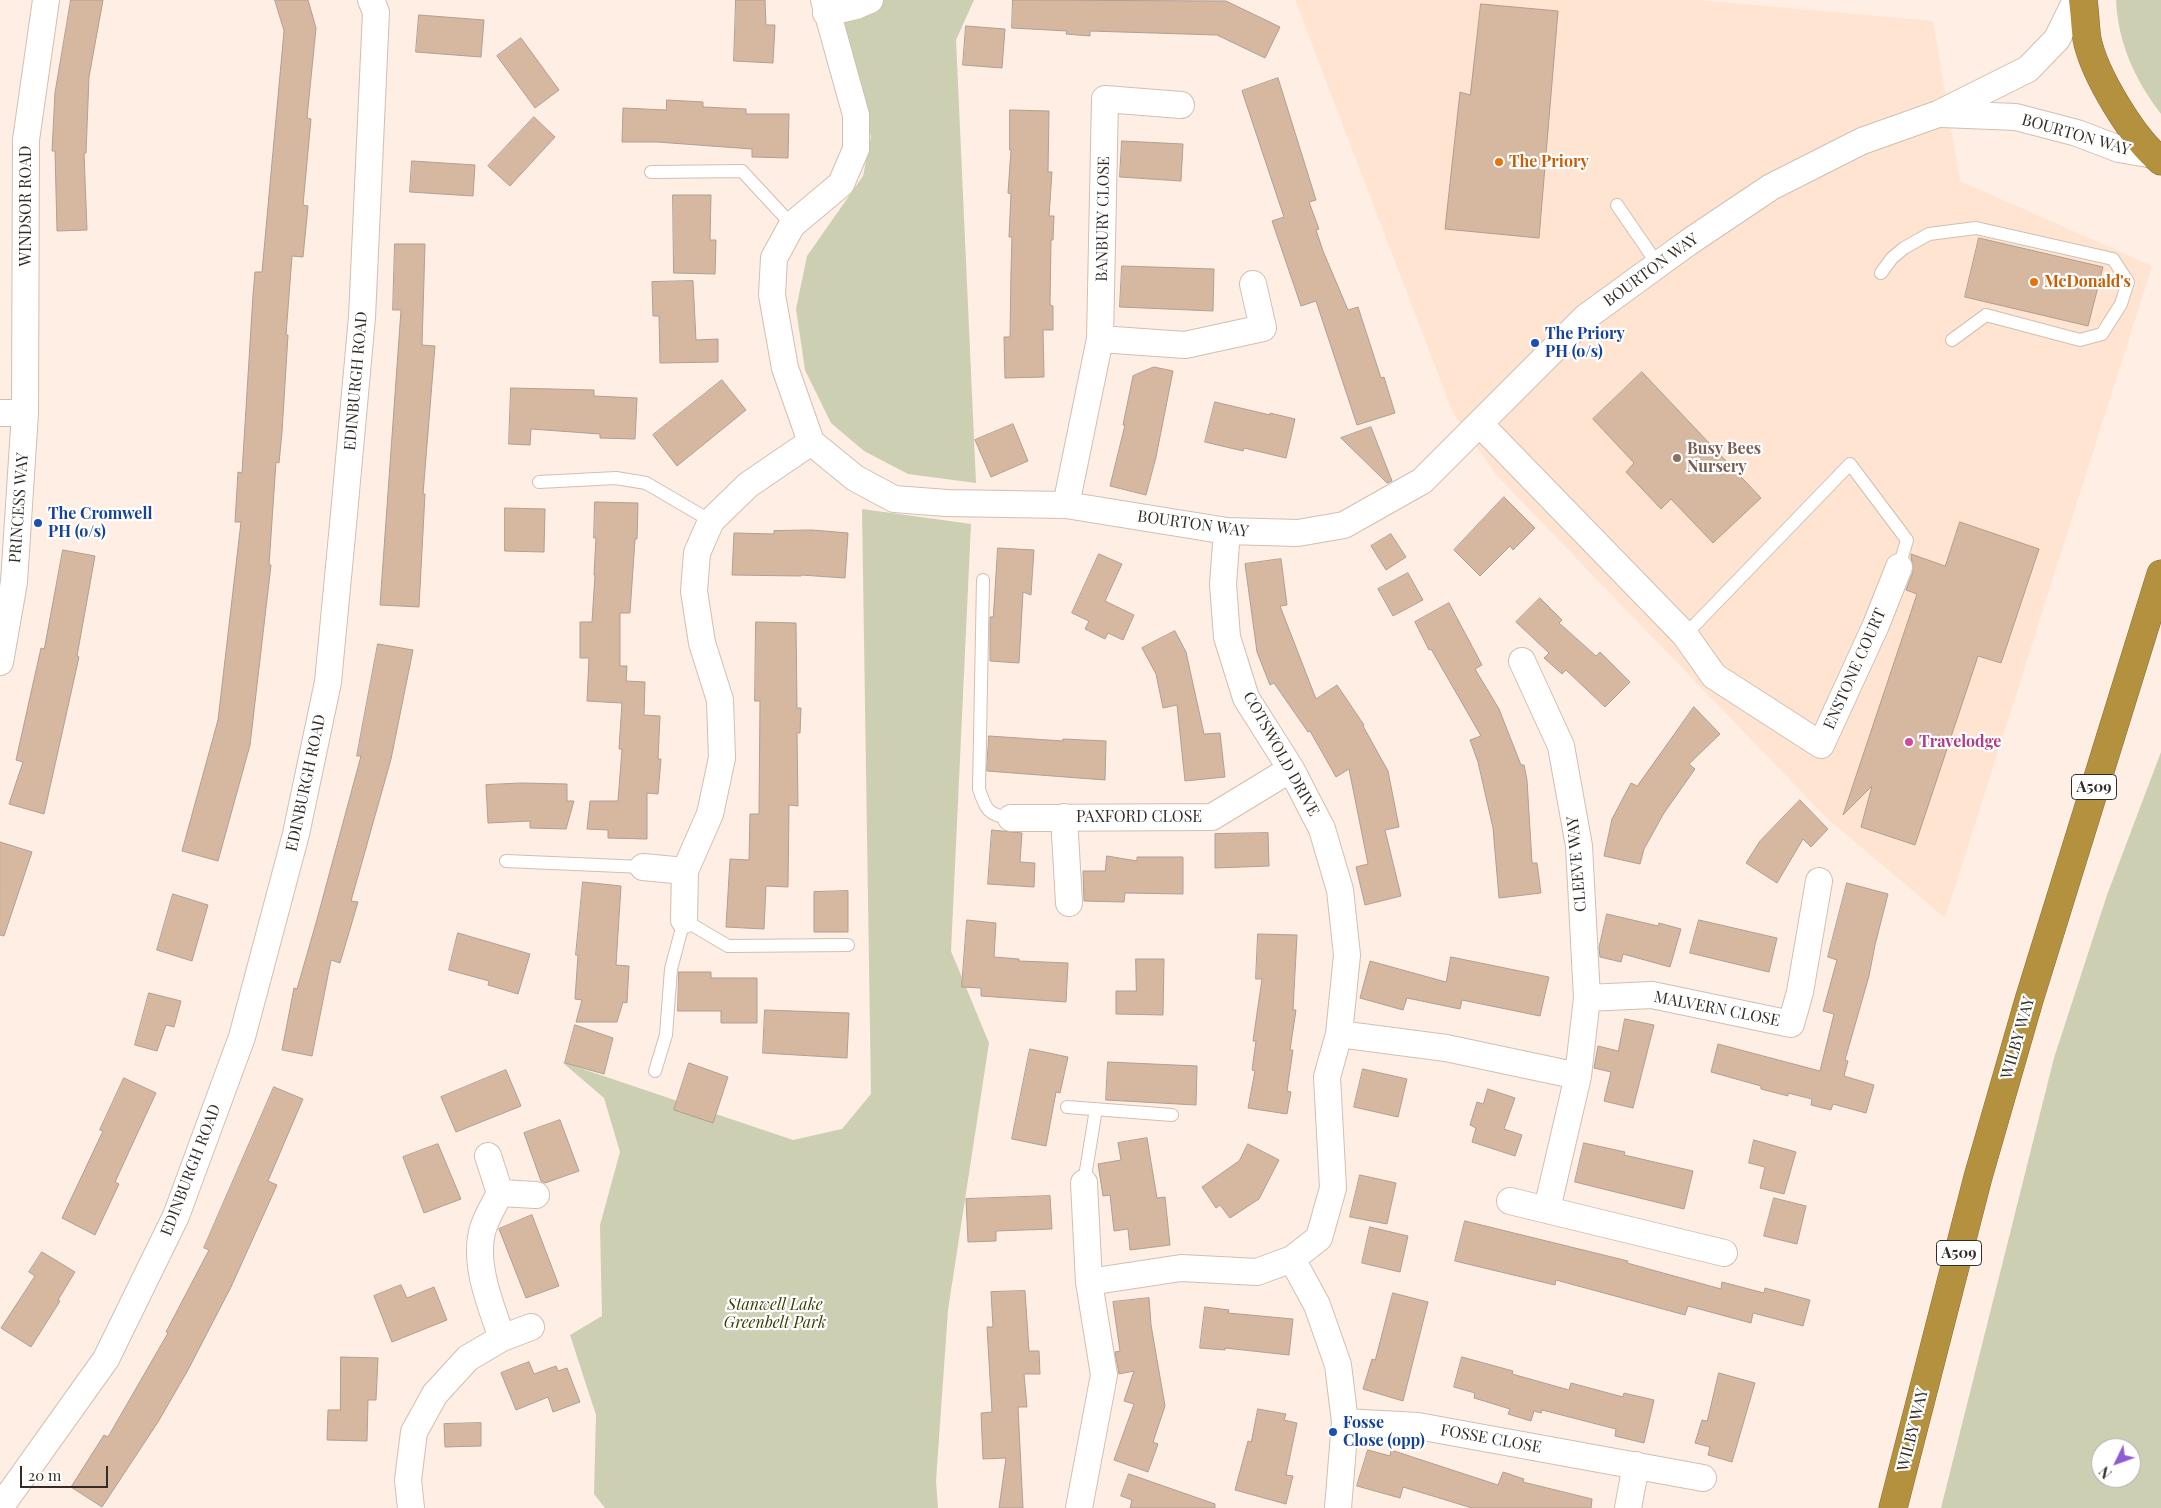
<!DOCTYPE html>
<html>
<head>
<meta charset="utf-8">
<style>
	body { margin:0 }
	#map { position:relative; width:2161px; height:1508px; overflow:hidden; background:#feeee3; font-family:"Playfair Display",serif }
	canvas { display:block }
	.north { position:absolute; left:2091px; top:1438px; width:50px; height:50px; box-sizing:border-box; background:#fff; border:1px solid #aeaba9; border-radius:50%; rotate:228deg; font-size:14px; font-weight:700; line-height:20px; text-align:center; color:#342d27 }
	.north::after { content:''; display:block; margin:auto; width:18px; height:22px; background:#8f5cd5; clip-path:polygon(50% 0,100% 100%,50% 72%,0 100%) }
	.scale { position:absolute; left:20px; top:1466px; width:88px; height:22px; box-sizing:border-box; border:2px solid #342d27; border-top:0; padding-left:6px; font-size:15px; line-height:18px; white-space:nowrap; color:#342d27; -webkit-text-stroke:4px #fff; paint-order:stroke }
</style>
</head>
<body>
<div id="map">
<canvas width="2161" height="1508"></canvas>
<div class="north">N</div>
<div class="scale">20 m</div>
</div>
<script>
const ctx = document.querySelector('canvas').getContext('2d');
ctx.lineJoin = 'round';
function paint(path, color) {
  ctx.fillStyle = color;
  ctx.fill(path, 'evenodd');
}
function stroke(path, color, width, dash) {
  ctx.strokeStyle = color;
  ctx.lineWidth = width;
  ctx.lineCap = dash ? 'butt' : 'round';
  ctx.setLineDash(dash || []);
  ctx.stroke(path);
}
function write(font, color, halo, rows, align = 'center') {
  ctx.font = font + ' "Playfair Display",serif';
  ctx.lineWidth = 4.5;
  ctx.setLineDash([]);
  ctx.textBaseline = 'middle';
  ctx.strokeStyle = halo;
  ctx.fillStyle = color;
  for (const [text, x, y, turn = 0] of rows) {
    ctx.save();
    ctx.translate(x, y);
    ctx.rotate((+turn || 0) * Math.PI / 180);
    ctx.textAlign = isNaN(turn) ? turn : align;
    if (halo) ctx.strokeText(text, 0, 0);
    ctx.fillText(text, 0, 0);
    ctx.restore();
  }
}
paint(new Path2D(`
	M1295 0H1697L1933 21 1960 181 2152 266 1945 918 1827 818 1497 476 1453 413Z`), '#fee4d1');
paint(new Path2D(`
	M839 0H974L956 40 976 483 908 474 864 451 831 423 805 370 796 309 807 256 863 176 871 137Z
	M2116 0H2161V114C2135 80 2118 43 2116 0Z
	M862 509 971 524 951 951 989 1043 948 1310 936 1481 938 1508H605L594 1494 596 1415 570 1335 602 1316 600 1225 620 1152 604 1098 562 1062 793 1140 842 1129 871 1094Z
	M2161 752V1508H1941L2054 1058 2107 895ZM2101 1448H2131V1478H2101Z`), '#cccfb2');
const building = new Path2D(`
	M71 0H103L89 77 86 153H84L87 230 57 231 55 151H52L55 93Z
	M275 0H308L316 28 307 118 311 119 303 205 308 206 303 257 292 256 286 335H288L282 432 279 463 276 462 269 565H271L250 745 218 861 182 851 218 720 241 522H235L238 472 242 473 253 295 255 272H262L284 31Z
	M736 0H765L766 25H775L773 63 734 61Z
	M1013 0 1226 1 1280 27 1265 58 1217 35 1090 31V36L1066 34 1067 31 1012 28Z
	M1481 4 1558 11 1539 238 1445 229 1460 92 1470 95Z
	M419 15 484 20 481 57 416 52Z
	M966 26 1005 29 1002 68 963 65Z
	M521 38 559 90 535 108 497 56Z
	M1278 78 1316 200 1309 202 1319 229 1316 230 1323 251 1348 310 1358 307 1381 378 1384 377 1395 413 1357 425 1316 301 1301 306 1272 221 1284 217 1242 91Z
	M667 100 703 102V107L746 109V114H789L788 158 752 157V149L657 142H622L623 108 666 110Z
	M1010 110 1049 111 1048 172H1052L1049 216H1054L1053 240H1051L1050 305 1053 306V330H1043L1044 377 1005 378 1004 337H1010L1011 271 1012 237H1009L1011 194 1008 193 1011 150H1010Z
	M534 117 555 137 510 186 488 166Z
	M1122 141 1183 144 1181 181 1120 177Z
	M412 161 475 165 473 196 410 192Z
	M673 195H711L710 240H716L715 274 674 273Z
	M1979 238 2103 267 2088 326 1965 297Z
	M395 244H425L422 345 435 346 423 494H425L419 607 380 605 401 310H393Z
	M1122 266 1214 269 1213 311 1120 307Z
	M693 281 696 340 718 339V362L660 363 659 316H653L652 282Z
	M1154 367 1173 371 1156 457 1146 495 1110 486 1125 425H1123L1133 376Z
	M1642 372 1761 498 1713 543 1671 499 1661 509 1626 472 1634 463 1593 419Z
	M722 380 746 410 677 466 653 435Z
	M511 388 594 390V396L637 398 635 439 600 438V434L531 429 530 445 509 444Z
	M1215 402 1270 415V413L1295 419 1286 458 1244 448 1243 451 1205 442Z
	M1013 424 1028 461 991 477 975 440Z
	M1371 427 1392 481 1387 483 1341 438Z
	M1504 497 1535 528 1513 550 1510 546 1480 576 1454 550Z
	M595 502 638 503 637 539H635L630 613H620V666H627L626 681 645 682 644 715 660 716 658 759H661L658 794 647 793V839L608 838V830L587 829 590 801H618L622 749H619L622 703 587 701 589 658H580V622H592L595 575H594L596 538H594Z
	M505 508 545 509 544 552 505 551Z
	M1960 522 2039 549 2001 663 1978 656 1915 845 1861 827 1872 786 1843 815 1917 594 1906 590 1913 572 1911 554 1945 566Z
	M812 530 848 533 845 578 801 575V576L732 575 734 533 774 534V531Z
	M1391 534 1406 557 1386 570 1371 546Z
	M998 548 1034 550 1031 595 1023 592 1019 663 990 661V617H993Z
	M63 550 95 556 77 656 79 657 44 814 9 804 23 762 16 760 41 648 44 649Z
	M1099 554 1122 564 1105 601 1134 615 1123 640 1108 633 1105 639 1085 629 1089 621 1072 613Z
	M1281 559 1287 605 1280 606 1316 699 1337 685 1364 725 1363 726 1388 771 1399 827 1385 830 1401 896 1365 905 1356 867 1368 864 1349 769 1336 777 1310 731 1308 732 1274 683 1270 685 1257 652 1245 564Z
	M1408 573 1423 600 1393 616 1378 589Z
	M1540 598 1562 620 1559 623 1596 656 1600 652 1630 682 1605 707 1566 670 1562 674 1544 658 1549 653 1516 622Z
	M1449 603 1482 665 1475 669 1499 709 1521 765H1524L1527 780 1532 863H1537L1541 893 1499 898 1493 828 1478 762 1470 740 1481 736 1431 649 1429 650 1415 622Z
	M756 622 796 623 797 708H801L800 733H797L798 806 789 805 788 887 766 886 764 929 726 927 730 859 749 860 750 814H759L760 701H755Z
	M1175 631 1186 652 1204 734 1220 733 1225 777 1185 781 1177 705 1163 708 1156 674 1142 648Z
	M378 644 413 650 391 759 351 901 358 902 340 963 331 960 312 1056 282 1050 294 988 297 989 316 923 361 756H357Z
	M1694 707 1720 734 1689 764 1695 769 1664 813 1644 849 1640 864 1604 856 1612 819 1631 783 1637 786Z
	M989 736 1063 741V739L1106 741 1105 780 987 771Z
	M521 783 567 784V801H574L566 829 530 828V821L488 823 486 785Z
	M1800 800 1828 829 1811 847 1803 839 1777 883 1746 863 1760 841Z
	M992 830 1022 833 1020 862 1035 863 1034 887 988 884Z
	M1268 833 1269 866 1215 868V834Z
	M0 842 32 852 4 936 0 935Z
	M1107 856 1137 861V857H1183V894L1125 893 1124 902 1084 901 1083 871H1105Z
	M583 882 621 886 616 965 629 966 627 1003 623 1002 617 1022H576L582 1000 575 999 578 955H576Z
	M1847 883 1888 894 1875 945 1869 976 1845 1060 1848 1061 1844 1076 1874 1085 1866 1113 1833 1104 1831 1110 1811 1105 1812 1099 1788 1093V1096L1761 1089V1086L1711 1072 1718 1044 1820 1071 1834 1014 1823 1011 1837 960 1828 957Z
	M848 891V932H814V892Z
	M173 894 208 905 192 961 157 950Z
	M1607 914 1658 926 1659 923 1681 929 1670 967 1623 954 1621 962 1600 957 1599 948Z
	M967 920 996 923 994 957 1019 959V961L1068 963 1066 1002 981 996V988L962 987Z
	M1699 920 1777 938 1769 972 1690 953Z
	M458 933 530 954 518 994 488 985 489 981 449 970Z
	M1258 934 1297 935 1293 1010H1296L1290 1050H1293L1287 1091 1291 1092 1287 1114 1248 1108 1255 1071 1252 1070 1256 1041H1253L1262 979H1256Z
	M1451 957 1549 977 1540 1016 1462 1000 1460 1009 1407 998 1403 1010 1360 998 1370 961 1446 982Z
	M1136 959H1164L1163 1015 1116 1014V991H1136Z
	M679 972H711V978H757V1023H721V1011H678Z
	M149 993 181 1001 174 1027 166 1025 157 1051 135 1045Z
	M765 1010 849 1013 847 1058 763 1053Z
	M1625 1019 1654 1025 1633 1108 1604 1101 1611 1072 1594 1068 1598 1046 1618 1051Z
	M575 1025 613 1038 604 1074 565 1063Z
	M1030 1049 1068 1057 1060 1093 1056 1092 1046 1146 1012 1139Z
	M1108 1062 1197 1066 1196 1105 1106 1100Z
	M689 1063 728 1077 713 1123 674 1110Z
	M1363 1069 1407 1079 1398 1117 1354 1107Z
	M506 1070 521 1106 456 1132 441 1097Z
	M124 1078 156 1093 115 1182 119 1184 95 1235 62 1218 103 1131 100 1130Z
	M274 1087 303 1099 268 1181 277 1185 231 1287 188 1370 158 1422 102 1507 71 1487 104 1435 108 1437 168 1333 166 1332 209 1250 204 1248Z
	M1488 1089 1515 1098 1504 1129 1522 1135 1515 1156 1472 1142 1476 1128 1470 1125 1477 1102 1483 1104Z
	M560 1120 579 1171 545 1183 541 1181 524 1133Z
	M1147 1138 1157 1198 1165 1197 1170 1245 1130 1250 1128 1229 1114 1231 1110 1195 1103 1196 1098 1164 1121 1160 1118 1143Z
	M1754 1140 1796 1152 1784 1194 1760 1188 1765 1167 1749 1163Z
	M1584 1143 1625 1152 1624 1155 1693 1171 1684 1209 1575 1182Z
	M438 1144 461 1199 424 1213 403 1157Z
	M1248 1144 1279 1160 1259 1199 1230 1218 1220 1205 1216 1208 1202 1187 1239 1161Z
	M1360 1175 1396 1183 1387 1224 1350 1217Z
	M1050 1196 1052 1229 996 1231V1241L968 1242 966 1199Z
	M1774 1198 1806 1206 1797 1244 1764 1236Z
	M532 1215 559 1286 526 1298 499 1229Z
	M1465 1221 1628 1261 1627 1263 1721 1289 1722 1282 1764 1293 1765 1288 1810 1300 1803 1326 1753 1313 1751 1323 1688 1306 1685 1315 1556 1280 1555 1285 1455 1261Z
	M1370 1227 1408 1236 1400 1272 1362 1263Z
	M42 1252 75 1272 58 1300 60 1301 31 1347 1 1328 35 1276 29 1272Z
	M401 1285 407 1298 434 1287 447 1320 392 1342 374 1296Z
	M1025 1291 1029 1351H1039L1040 1374H1024L1027 1407H1018L1023 1508H999L1006 1458 983 1459 981 1413 992 1412 987 1327H993L991 1292Z
	M1393 1293 1428 1302 1403 1401 1363 1389 1372 1359 1375 1360Z
	M1149 1298 1151 1325 1165 1406 1153 1442 1158 1444 1148 1472 1114 1460 1134 1404 1124 1401 1134 1371 1119 1374 1115 1352 1120 1351 1113 1302Z
	M1205 1307 1229 1310 1228 1313 1293 1319 1289 1355 1225 1348V1350L1200 1348Z
	M341 1357 378 1358 376 1400H368L367 1441 327 1440 328 1410H340Z
	M1462 1357 1513 1371 1512 1374 1569 1390 1571 1383 1623 1397 1624 1393 1654 1400 1644 1443 1615 1436 1616 1429 1542 1410 1541 1413 1534 1411 1531 1421 1508 1414 1510 1409 1474 1398 1475 1393 1454 1387Z
	M529 1362 534 1374 556 1366 558 1371 567 1368 580 1402 553 1412 548 1397 516 1410 501 1373Z
	M1719 1373 1755 1383 1732 1462 1708 1455 1710 1447 1695 1443 1702 1420 1707 1421Z
	M1258 1409 1286 1414 1284 1420 1297 1423 1286 1475 1293 1476 1286 1504 1235 1490 1248 1441 1251 1442Z
	M481 1423V1446L445 1447 444 1424Z
	M1368 1450 1390 1456 1391 1450 1498 1485 1503 1472 1524 1479 1523 1482 1592 1499 1591 1508H1472L1403 1487 1400 1498 1357 1486Z
	M1129 1474 1215 1504V1508H1130L1132 1500 1121 1496Z`);
paint(building, '#d6b7a0');
stroke(building, '#b19f92', 1);
const lane = new Path2D(`
	M651 172 742 171 792 225
	M1617 205 1658 265
	M1881 273 1892 258 1904 248 1929 234 1976 228 2113 259 2128 282 2121 304 2102 334 2080 340 1986 315 1952 340
	M539 482 616 478 646 483 711 521
	M983 580 979 789C985 808 988 816 1011 818
	M1685 635 1850 464 1907 540 1899 567
	M506 861 643 867
	M655 1071 666 1035 671 969 684 920 728 946 848 945
	M1067 1107 1172 1115
	M1084 1183 1096 1109`);
const street = new Path2D(`
	M824 0 856 115V149L841 184 792 225 774 258 772 295 785 368 811 442 855 478 894 499 947 503 1066 505 1227 531 1298 533 1344 525 1422 481 1586 317 1689 242 1771 187 1862 141 1938 114 2028 69 2057 39 2076 0
	M826 13 856 6 870 0
	M1942 114 2016 117 2077 133 2119 149 2154 155
	M1100 339 1185 345 1263 328 1253 284
	M0 413H25
	M1480 424 1685 635 1714 676 1821 745 1876 625 1899 567
	M1066 505 1100 339 1105 99 1181 105
	M1522 661 1561 746 1579 846 1587 998 1578 1076 1547 1209
	M0 662 14 582 25 413 26 140 46 0
	M1064 817 1069 903
	M1011 818 1212 817 1291 769
	M643 867 685 871
	M684 920 685 871 710 814 722 758 720 700 702 643 694 591 697 553 711 521 748 485 811 442
	M1587 998 1652 995 1791 1024 1800 992 1819 881
	M1339 1034 1446 1048 1578 1076
	M488 1156 500 1193
	M1510 1201 1724 1253
	M1292 1259 1317 1305 1338 1365 1345 1422 1338 1508
	M1089 1282 1181 1268 1257 1272 1292 1259 1319 1238 1333 1188 1327 1077 1339 1034 1347 955 1340 890 1322 829 1291 769 1246 698 1227 637 1223 584 1227 531
	M502 1338 531 1327
	M1345 1422 1418 1426 1703 1478
	M4 1502 106 1359 176 1216 242 1037 296 834 328 682 344 514 362 317 376 12 371 0
	M411 1508 408 1480 414 1432 435 1394 468 1358 502 1338C491 1306 474 1266 482 1232 485 1219 494 1205 500 1193L536 1195
	M1079 1508 1104 1375 1089 1282 1084 1183
	M1628 1508 1636 1465`);
const highway = new Path2D(`
	M2083 0C2085 13 2085 26 2087 39 2094 74 2133 139 2161 161
	M1893 1508 1978 1177 2029 1000 2161 574`);
stroke(lane, '#d2bfb1', 14);
stroke(street, '#d2bfb1', 28);
stroke(highway, '#876e37', 29);
stroke(lane, '#fff', 12);
stroke(street, '#fff', 26);
stroke(highway, '#b3913f', 28);
for (const [x, y, r, color] of [
	[1499,162,5,"#e8710a"],
	[2034,282,5,"#e8710a"],
	[1535,343,5,"#1a4fb4"],
	[1677,458,5,"#8d6e63"],
	[38,523,5,"#1a4fb4"],
	[1909,742,5,"#d1479c"],
	[1333,1432,5,"#1a4fb4"]
]) {
  const dot = new Path2D();
  dot.arc(x, y, r, 0, 2 * Math.PI);
  ctx.fillStyle = color;
  ctx.fill(dot);
  stroke(dot, '#fff', 2);
}
for (const [x, y, w] of [
	[2094,787,45],
	[1959,1253,45]
]) {
  const box = new Path2D();
  box.roundRect(x - w / 2, y - 12.5, w, 25, 4);
  ctx.fillStyle = '#fff';
  ctx.fill(box);
  stroke(box, '#342d27', 1);
}
write('bold 15px', '#342d27', null, [
	["A509",2094,787],
	["A509",1959,1253]
]);
write('16px', '#342d27', '#fff', [
	["BOURTON WAY",2076,135,16],
	["WINDSOR ROAD",26,206,-90],
	["BANBURY CLOSE",1103,219,-89],
	["BOURTON WAY",1651,270,-36],
	["EDINBURGH ROAD",356,381,-85],
	["PRINCESS WAY",19,508,-86],
	["BOURTON WAY",1193,524,8],
	["ENSTONE COURT",1855,669,-66],
	["COTSWOLD DRIVE",1281,754,61],
	["EDINBURGH ROAD",306,783,-78],
	["PAXFORD CLOSE",1139,817],
	["CLEEVE WAY",1577,864,-95],
	["MALVERN CLOSE",1717,1009,11],
	["WILBY WAY",2018,1038,-74],
	["EDINBURGH ROAD",191,1170,-69],
	["WILBY WAY",1913,1430,-76],
	["FOSSE CLOSE",1491,1439,10]
]);
write('bold 16px', '#c56008', '#fff', [
	["The Priory",1509,162],
	["McDonald's",2044,282]
], 'left');
write('bold 16px', '#164399', '#fff', [
	["The Priory",1545,334],
	["PH (o/s)",1545,352],
	["The Cromwell",48,514],
	["PH (o/s)",48,532],
	["Fosse",1343,1423],
	["Close (opp)",1343,1441]
], 'left');
write('bold 16px', '#785e54', '#fff', [
	["Busy Bees",1687,449],
	["Nursery",1687,467]
], 'left');
write('bold 16px', '#b23c85', '#fff', [
	["Travelodge",1919,742]
], 'left');
write('italic 16px', '#3d3e00', '#fff', [
	["Stanwell Lake",775,1305],
	["Greenbelt Park",775,1323]
]);
</script>
</body>
</html>
